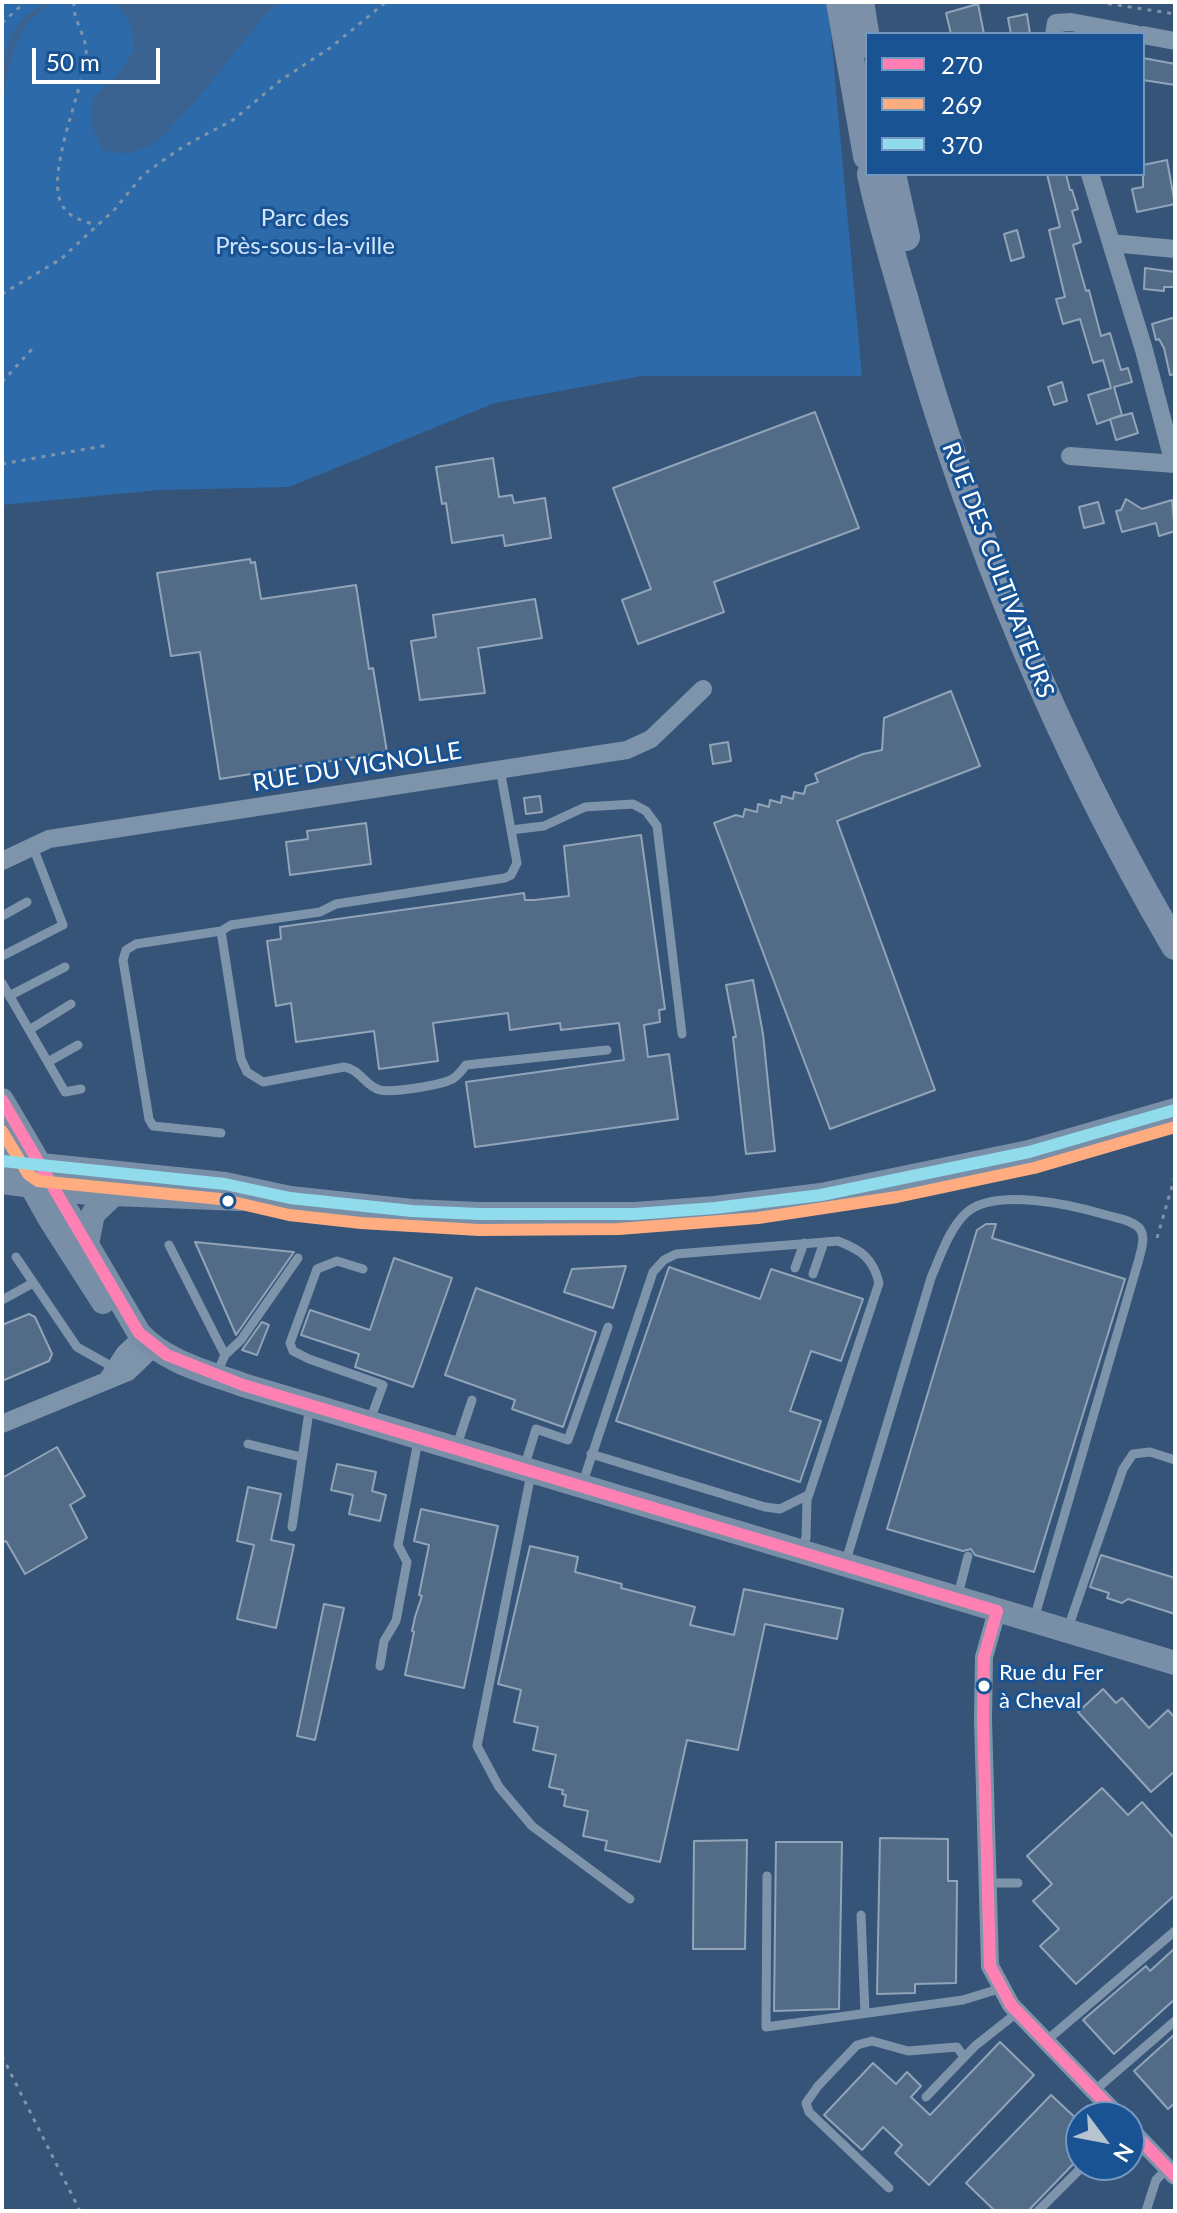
<!DOCTYPE html>
<html>
<head>
<meta charset="utf-8">
<style>
	body { margin:0 }
	#map { position:relative; width:1177px; height:2213px; overflow:hidden; background:#355478; font-family:Lato,sans-serif }
	canvas { display:block }
	.frame { position:absolute; inset:0; border:4px solid #fff; pointer-events:none }
	.legend { position:absolute; left:865px; top:32px; width:280px; height:144px; box-sizing:border-box; background:#195394; border:2px solid #7598bf; margin:0; padding:10px 14px; list-style:none; font-size:24px; color:#fff }
	.legend li { display:flex; align-items:center; gap:16px; height:40px }
	.legend b { width:40px; border:2px solid #7598bf }
	.north { position:absolute; left:1065px; top:2101px; width:80px; height:80px; box-sizing:border-box; background:#195394; border:2px solid #7598bf; border-radius:50%; rotate:122deg; font-size:22px; font-weight:700; line-height:32px; text-align:center; color:#fff }
	.north::after { content:''; display:block; margin:auto; width:28px; height:36px; background:#b8c3d0; clip-path:polygon(50% 0,100% 100%,50% 72%,0 100%) }
	.scale { position:absolute; left:32px; top:48px; width:128px; height:36px; box-sizing:border-box; border:4px solid #fff; border-top:0; padding-left:10px; font-size:24px; line-height:28px; white-space:nowrap; color:#fff; -webkit-text-stroke:6px #195394; paint-order:stroke }
</style>
</head>
<body>
<div id="map">
<canvas width="1177" height="2213"></canvas>
<div class="frame"></div>
<ul class="legend">
<li><b style="height:10px;background:#ff80b2"></b>270</li>
<li><b style="height:10px;background:#ffac80"></b>269</li>
<li><b style="height:10px;background:#90dbec"></b>370</li>
</ul>
<div class="north">N</div>
<div class="scale">50 m</div>
</div>
<script>
const ctx = document.querySelector('canvas').getContext('2d');
ctx.lineJoin = 'round';
function paint(path, color) {
  ctx.fillStyle = color;
  ctx.fill(path, 'evenodd');
}
function stroke(path, color, width, dash) {
  ctx.strokeStyle = color;
  ctx.lineWidth = width;
  ctx.lineCap = dash ? 'butt' : 'round';
  ctx.setLineDash(dash || []);
  ctx.stroke(path);
}
function write(font, color, halo, rows, align = 'center') {
  ctx.font = font + ' Lato,sans-serif';
  ctx.lineWidth = 6;
  ctx.setLineDash([]);
  ctx.textBaseline = 'middle';
  ctx.strokeStyle = halo;
  ctx.fillStyle = color;
  for (const [text, x, y, turn = 0] of rows) {
    ctx.save();
    ctx.translate(x, y);
    ctx.rotate((+turn || 0) * Math.PI / 180);
    ctx.textAlign = isNaN(turn) ? turn : align;
    if (halo) ctx.strokeText(text, 0, 0);
    ctx.fillText(text, 0, 0);
    ctx.restore();
  }
}
paint(new Path2D(`
	M2 2H828L862 376H642L495 403 289 487 159 490 2 505Z`), '#2d6aaa');
paint(new Path2D(`
	M50 2C45 9 33 16 27 24 10 51 6 80 2 111 2 65 0 21 50 2Z
	M113 2H279L266 14 196 101 154 145 129 154 102 150 91 125 92 99 118 74 135 49 130 22Z`), '#3a6391');
const building = new Path2D(`
	M978 4 984 34H951L946 13Z
	M1027 14 1030 34H1011L1008 18Z
	M1143 58 1175 64V85L1143 80Z
	M1167 160 1175 204 1137 212 1132 189 1143 187V165Z
	M1047 174H1066L1070 190H1072L1078 209 1072 211 1081 242 1073 245 1086 291 1089 290 1101 336 1110 333 1121 370 1128 368 1132 382 1114 387 1122 415 1097 424 1088 395 1111 388 1103 360 1093 363 1080 319 1063 324 1056 299 1065 297 1049 230 1060 227Z
	M1017 230 1024 257 1011 261 1004 234Z
	M1145 268 1175 272V287H1164V291L1144 289Z
	M1172 318 1175 320V374L1170 375 1164 348 1159 339 1156 340 1152 324Z
	M1062 382 1067 401 1054 405 1048 387Z
	M815 412 859 528 714 582 724 612 638 644 622 600 651 589 613 488Z
	M1132 413 1138 433 1116 440 1110 419Z
	M493 458 499 497 512 495 514 503 545 498 551 538 505 546 503 535 452 543 446 503 442 504 436 467Z
	M1126 499 1142 509 1172 500 1175 531 1159 536 1156 523 1122 532 1116 511 1121 510Z
	M1098 502 1104 523 1084 528 1079 507Z
	M250 559 251 563 255 562 261 599 356 585 369 669 373 668 387 752 220 779 200 652 171 656 157 573Z
	M535 599 542 638 478 648 485 693 420 700 411 641 436 637 433 615Z
	M951 691 980 766 837 821 935 1090 830 1129 714 823 736 815 743 817 745 809 757 812 758 804 769 807 770 800 781 803 782 796 793 799 794 792 804 794 806 786 818 782 815 774 863 754 882 750 884 718Z
	M728 742 731 761 713 764 710 745Z
	M540 796 542 812 526 814 524 798Z
	M366 823 371 864 290 875 286 842 308 839 307 831Z
	M641 835 665 1009 659 1010 660 1022 644 1025 648 1057 669 1054 678 1119 475 1147 466 1082 624 1060 619 1023 561 1030 560 1023 510 1030 508 1013 433 1023 438 1061 379 1069 374 1031 296 1042 291 1003 276 1006 267 941 281 939 280 927 524 893 525 900H534L569 896 564 846Z
	M753 980 763 1034 775 1151 746 1154 733 1037H736L726 985Z
	M986 1224H996L992 1238 1125 1279 1034 1572 975 1555 971 1549 963 1551 887 1529 977 1230Z
	M195 1242 294 1252 236 1335 204 1262Z
	M394 1258 452 1278 413 1387 355 1367 359 1354 301 1335 310 1310 370 1330Z
	M626 1266 613 1308 564 1292 572 1269Z
	M669 1267 760 1299 771 1269 863 1299 841 1361 811 1351 790 1411 821 1421 800 1482 616 1421Z
	M476 1288 596 1332 563 1427 512 1409 515 1400 445 1375Z
	M29 1314 35 1317 52 1354 49 1361 2 1381V1325Z
	M262 1322 269 1325 257 1355 242 1350Z
	M57 1447 85 1496 70 1505 87 1538 25 1574 6 1541 2 1543V1478Z
	M337 1464 376 1472 372 1491 386 1495 380 1521 349 1514 353 1495 331 1490Z
	M248 1487 281 1494 271 1540 294 1545 276 1628 237 1619 254 1545 237 1541Z
	M421 1509 498 1526 464 1688 405 1675 414 1632 412 1631 415 1617 422 1596 419 1595 429 1545 414 1541Z
	M530 1546 578 1557 575 1572 622 1584 621 1588 695 1607 690 1625 734 1635 744 1589 843 1609 837 1639 765 1624 738 1750 687 1740 660 1862 605 1850 607 1841 583 1836 588 1811 564 1806 566 1795 562 1794 563 1790 549 1787 556 1755 533 1750 538 1727 514 1722 521 1690 498 1684Z
	M1101 1555 1175 1578V1614L1128 1599 1122 1603 1107 1598 1109 1593 1090 1587Z
	M324 1604 344 1608 315 1740 297 1736Z
	M1103 1689 1116 1703 1122 1698 1149 1728 1168 1710 1175 1718V1771L1151 1792 1078 1712Z
	M1102 1788 1128 1815 1142 1802 1175 1839V1895L1076 1984 1040 1946 1059 1929 1033 1901 1052 1884 1027 1856Z
	M880 1838 948 1839V1881H957L956 1983 915 1984V1993L877 1994Z
	M747 1840 745 1949H693L694 1841Z
	M776 1842H842L839 2009 774 2011Z
	M1175 1948V1999L1114 2054 1083 2020 1146 1966 1150 1971Z
	M1175 2034V2103L1168 2109 1134 2071Z
	M1000 2042 1034 2075 929 2185 895 2153 902 2145 883 2127 862 2150 824 2115 873 2063 896 2084 907 2072 921 2086 911 2097 930 2115Z
	M1051 2095 1081 2123V2156L1028 2211H995L966 2183Z`);
paint(building, '#526b87');
stroke(building, '#92a4b8', 2);
stroke(new Path2D(`
	M74 2C72 21 88 36 86 56 83 90 42 181 64 208 71 218 85 222 97 225
	M1098 2 1175 14
	M2 23 25 2
	M2 294 61 259 115 209 143 175 162 161 184 146 233 120 281 80 330 48 386 2
	M2 382 34 347
	M2 464 109 445
	M1157 1238 1175 1176
	M2 2056 80 2211`), '#7e94ab', 3, [4, 6]);
stroke(new Path2D(`
	M511 830 544 826 585 807 633 804 646 811 657 826 682 1034
	M2 916 27 902
	M221 931 241 1059 247 1072 263 1082 344 1067C360 1069 365 1086 380 1090 392 1093 444 1085 454 1078 458 1075 463 1069 466 1065L607 1050
	M2 956 63 925 33 847
	M2 983 65 1092 81 1089
	M9 996 65 967
	M29 1030 71 1004
	M48 1062 78 1045
	M221 1133 153 1126 149 1119 123 960 126 950 136 944 221 931 231 925 320 912 336 904 505 878 511 875 517 863 500 769
	M169 1245 225 1355 216 1375
	M16 1257 77 1347 118 1370
	M795 1268 804 1243
	M363 1269 337 1261 317 1269 290 1343 293 1351 309 1359 383 1385 369 1423
	M813 1274 824 1242
	M2 1300 33 1283
	M225 1355 241 1340 298 1258
	M248 1444 301 1457
	M456 1448 472 1400
	M591 1454 765 1507 780 1509 808 1495
	M524 1468 536 1429 568 1440 608 1327
	M531 1474 477 1746 499 1787 532 1826 630 1899
	M582 1485 653 1272 664 1260 676 1254 838 1241C861 1250 873 1258 879 1283L807 1500 806 1538 800 1551
	M292 1527 310 1405
	M845 1564 931 1278C940 1257 949 1229 966 1213 995 1187 1073 1205 1106 1215 1116 1218 1133 1220 1140 1229 1146 1237 1141 1250 1139 1259L1034 1619
	M958 1595 968 1556
	M1068 1628 1123 1469 1133 1454 1150 1452 1175 1460
	M380 1666 384 1641 396 1621 407 1562 398 1545 418 1441
	M767 1876 766 2027 963 2000 1002 1988
	M987 1883H1018
	M861 1915 865 2013
	M1046 2041 1175 1931
	M1094 2091 1175 2021
	M926 2097 975 2046 1018 2012
	M889 2188 809 2112 806 2103 818 2086 857 2045 872 2041 908 2051 957 2047 964 2057
	M1038 2211 1084 2165
	M1146 2211 1156 2180 1168 2168`), '#7e94ab', 9);
stroke(new Path2D(`
	M1054 34 1056 23 1071 22 1135 34
	M1143 35 1175 41
	M1090 174 1144 350 1174 464
	M1111 243 1175 249
	M1070 456 1175 464
	M2 861 49 839 627 750 651 739 703 689
	M108 1379 125 1353 142 1337
	M2 1424 128 1372 154 1347
	M997 1611 984 1657 983 1719 990 1966 1011 2005 1119 2117
	M1129 2128 1175 2176`), '#7e94ab', 18);
stroke(new Path2D(`
	M2 1100 139 1333C165 1362 207 1372 243 1385L1175 1663
	M2 1134 51 1221 103 1302
	M2 1161 225 1184 290 1198 412 1211 479 1214H635L715 1208 821 1195 1029 1152 1175 1110
	M2 1182 88 1193 240 1199
	M87 1244 93 1214 114 1194`), '#798fa7', 24);
stroke(new Path2D(`
	M840 2 867 156
	M860 2 867 44
	M871 174C881 222 896 268 909 315 971 535 1059 748 1175 946
	M892 174 906 237`), '#7c90a9', 28);
stroke(new Path2D(`
	M2 1100 139 1333 167 1355 243 1385 997 1611
	M997 1611 984 1657 983 1719 990 1966 1011 2005 1119 2117
	M1129 2128 1175 2176`), '#ff80b2', 12);
stroke(new Path2D(`
	M2 1131 28 1174 38 1181 220 1199 289 1215 361 1223 479 1230 619 1229 758 1218 897 1197 1034 1168 1175 1127`), '#ffac80', 12);
stroke(new Path2D(`
	M2 1161 225 1184 290 1198 412 1211 479 1214H635L715 1208 821 1195 1029 1152 1175 1110`), '#90dbec', 12);
for (const [x, y, r, color] of [
	[228,1201,7,"#fff"],
	[984,1686,7,"#fff"]
]) {
  const dot = new Path2D();
  dot.arc(x, y, r, 0, 2 * Math.PI);
  ctx.fillStyle = color;
  ctx.fill(dot);
  stroke(dot, '#195394', 3);
}
write('22px', '#fff', '#195394', [
	["Rue du Fer",999,1673],
	["à Cheval",999,1701]
], 'left');
write('24px', '#d0e5fb', '#195394', [
	["Parc des",305,218],
	["Près-sous-la-ville",305,246]
]);
write('24px', '#fff', '#195394', [
	["RUE DES CULTIVATEURS",998,570,69],
	["RUE DU VIGNOLLE",357,767,-9]
]);
</script>
</body>
</html>
